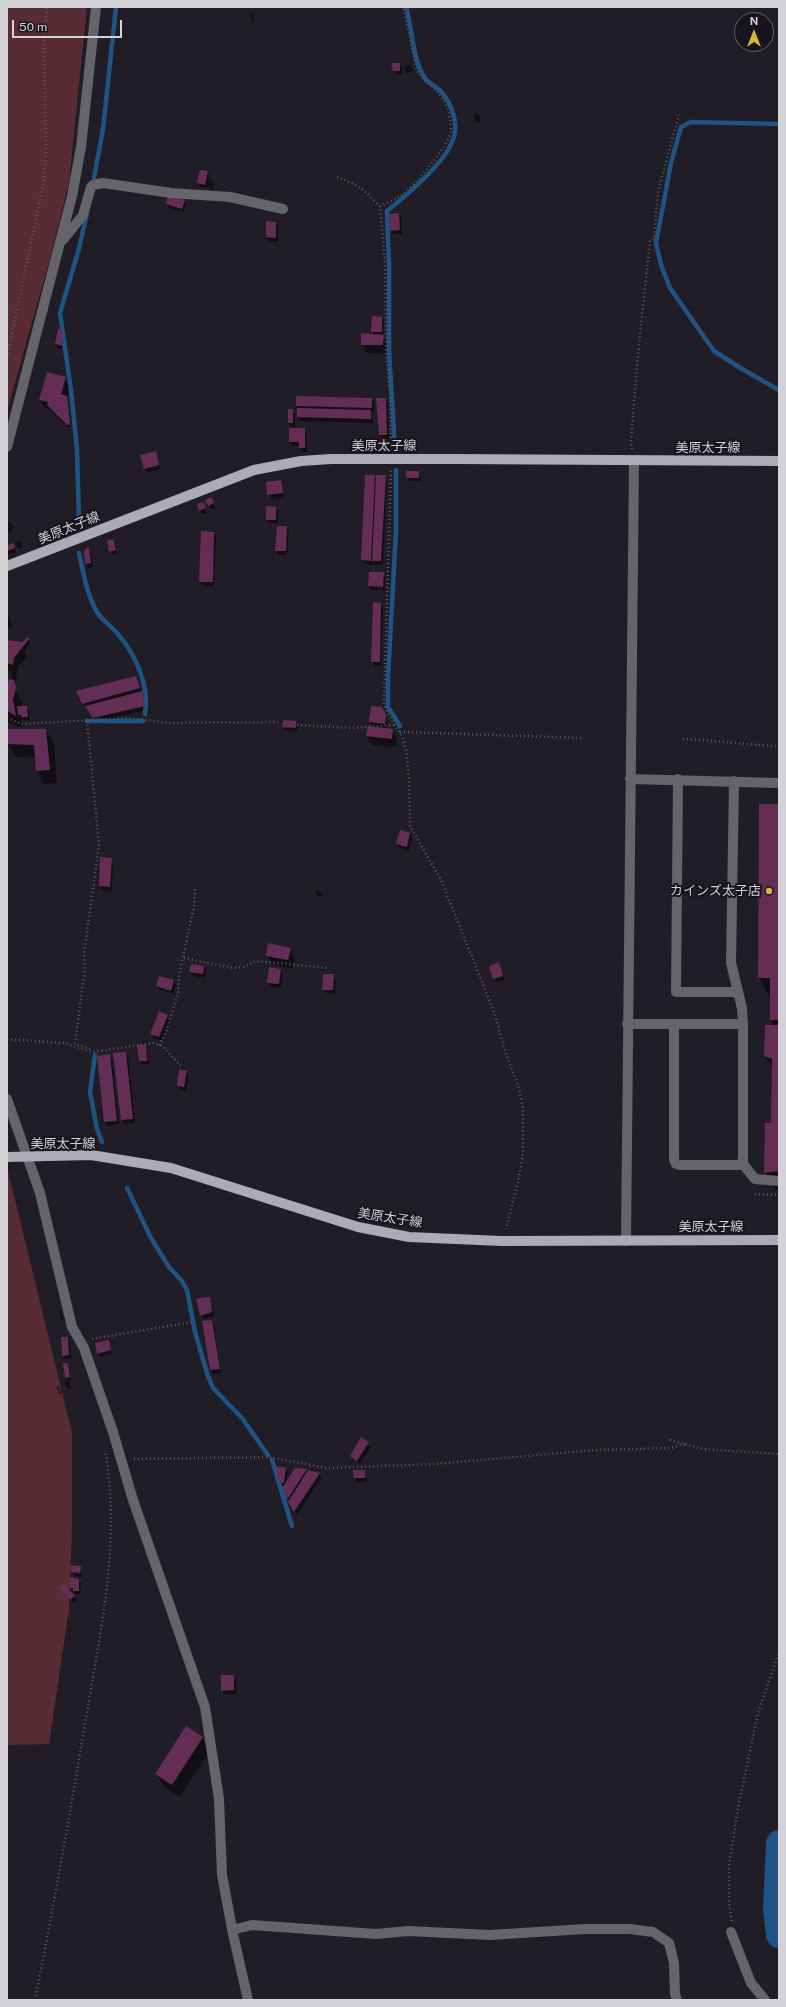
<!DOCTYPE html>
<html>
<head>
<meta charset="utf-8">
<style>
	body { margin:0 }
	#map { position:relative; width:786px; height:2007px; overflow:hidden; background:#211d26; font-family:"Public Sans",sans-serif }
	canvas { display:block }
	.frame { position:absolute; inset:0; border:8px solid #d5d2d8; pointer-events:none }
	.north { position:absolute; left:734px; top:12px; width:40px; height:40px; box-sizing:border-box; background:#18141c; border:1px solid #646067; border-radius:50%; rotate:0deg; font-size:11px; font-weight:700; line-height:16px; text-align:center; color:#d5d2d8 }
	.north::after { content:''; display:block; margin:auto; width:14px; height:18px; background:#d2b635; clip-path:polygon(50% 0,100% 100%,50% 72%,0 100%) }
	.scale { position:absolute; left:12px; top:20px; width:110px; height:18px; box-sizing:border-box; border:2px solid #d5d2d8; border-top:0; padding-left:5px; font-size:12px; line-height:14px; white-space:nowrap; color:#d5d2d8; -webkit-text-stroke:3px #18141c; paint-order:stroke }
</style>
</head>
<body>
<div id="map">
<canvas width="786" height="2007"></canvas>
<div class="frame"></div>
<div class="north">N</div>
<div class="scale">50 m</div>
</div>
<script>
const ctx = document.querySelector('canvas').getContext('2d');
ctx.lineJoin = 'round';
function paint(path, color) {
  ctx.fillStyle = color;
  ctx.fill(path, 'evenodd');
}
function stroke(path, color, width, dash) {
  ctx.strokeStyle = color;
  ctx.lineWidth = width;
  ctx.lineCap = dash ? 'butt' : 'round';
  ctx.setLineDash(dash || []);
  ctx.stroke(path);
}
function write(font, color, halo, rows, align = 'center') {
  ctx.font = font + ' "Public Sans","Noto Sans JP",sans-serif';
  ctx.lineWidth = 4;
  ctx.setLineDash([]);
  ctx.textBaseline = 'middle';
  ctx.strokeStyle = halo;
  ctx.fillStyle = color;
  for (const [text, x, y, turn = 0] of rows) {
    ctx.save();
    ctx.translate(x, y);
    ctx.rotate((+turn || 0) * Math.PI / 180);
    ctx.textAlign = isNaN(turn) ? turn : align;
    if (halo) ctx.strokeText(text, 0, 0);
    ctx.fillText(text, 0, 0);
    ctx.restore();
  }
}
paint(new Path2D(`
	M7 7H87L69 182 51 255 7 411Z
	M7 1167 72 1433V1527L69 1609 49 1744 7 1745Z`), '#582b35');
paint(new Path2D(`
	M250 13 253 14 255 21H252Z
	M400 64 402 68V74H396L394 70Z
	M410 64 413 71 407 73 404 66Z
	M477 113 480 116V122L477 123 474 119V114Z
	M207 172 210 176 209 180H212L214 184 213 190H210L208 186 207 188 200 187 198 183Z
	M169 196 184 200 186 204 184 212 169 208 167 204Z
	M399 214 401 218 402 234H393L391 230Z
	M267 222H276L278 227V242L269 241 267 237Z
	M382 318 384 322 383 337 388 344V354L367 353 362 345 374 335 372 331Z
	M61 330 64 334 65 349 58 348 56 344Z
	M65 378 70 386 67 398 70 429 50 410 45 408 40 399Z
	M371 399 374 403V412H371L373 423 301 421 298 417 297 406Z
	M386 399 388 403 389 439H382L380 435Z
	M292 410 295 414V427H291L289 423Z
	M304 429 306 433 307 452H302L300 446H292L290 442Z
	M155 452 161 469 147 473 145 469Z
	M419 472 421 481H409L407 477Z
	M366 476H374L377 480 385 476 387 480 383 565H375L373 561V565L365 564 362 560Z
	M280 481 284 497 271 499 267 483Z
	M213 502 215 508 211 509 209 505Z
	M204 506 206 513 202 514 200 510Z
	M275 508 278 512V523H269L267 519Z
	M7 521 10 522 13 526 11 533 7 532Z
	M287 527 289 531 287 555H278L276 551Z
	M214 533 216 537 214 586H202L200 582Z
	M20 540 23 547 18 549 15 542Z
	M112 540 117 554 113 555 110 551Z
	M13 544 16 552 7 555V546Z
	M89 549 91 553 93 567 89 568 86 564Z
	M383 573 385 577V590H372L369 586Z
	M381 604 383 608 381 666H375L372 662Z
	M7 608 12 627 7 628Z
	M28 639 30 643 24 651 27 657 18 667V673H16L17 681 13 680 11 676 12 672 7 670V641L23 643Z
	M136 677 143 696 146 710 96 722 77 692Z
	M14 681 16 691 23 702 21 707H27L29 711 30 721 21 719 23 728 7 722V687Z
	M384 712 387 720 386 729H392L397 738 396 747 372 745 367 736 374 727 370 722Z
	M296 722 298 726V731L285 730 283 726Z
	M46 730 54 743 57 783 44 784 37 771 36 758 16 757 8 744Z
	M760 805H779V1189L775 1190 765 1172 772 1123 773 1069 765 1056 774 1026 771 1020V996H769L759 978Z
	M400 832 410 834 412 838 409 851 399 848 397 844Z
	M111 859 113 863 112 891 102 890 100 886Z
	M317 889 323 894 321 897 318 896 315 892Z
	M290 948 295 957 293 969 272 964 267 955Z
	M499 963 505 980 497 983 490 967Z
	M204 967 206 971 205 978 193 976 190 972Z
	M280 970 283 974 281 988 270 987 268 983Z
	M333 975 336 979 335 994 326 993 323 989Z
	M173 981 176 985 173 994 160 990 157 986Z
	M167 1016 170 1020 162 1041 154 1038 152 1034Z
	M145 1046 147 1050 149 1064 142 1065 140 1061Z
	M126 1053 128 1057 135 1123 124 1124 122 1120Z
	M110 1056 112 1060 119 1124 107 1126 105 1121Z
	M180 1071H186L189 1075 186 1091 181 1090 178 1086Z
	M209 1299 214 1316 203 1319 201 1315Z
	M59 1311H61L65 1321H62Z
	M211 1321 214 1325 221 1373 213 1374 211 1370Z
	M67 1338 70 1342 71 1359H66L63 1355Z
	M108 1341 112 1354 100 1357 98 1353Z
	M68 1364 70 1368 71 1381H69L72 1388H67L64 1382 68 1381 66 1377Z
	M56 1386H59L62 1393 59 1394Z
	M362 1439 371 1447 360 1464 351 1456Z
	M286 1469 288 1473 286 1483 296 1469 319 1474 322 1477 297 1515 280 1482Z
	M364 1471 367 1482H357L355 1478Z
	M73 1573 82 1574V1577L74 1576Z
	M79 1580 81 1584 80 1594H76L71 1588Z
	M63 1592 74 1596 76 1600 73 1603Z
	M233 1676 236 1680V1694H224L222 1690Z
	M202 1738 210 1751 180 1797 164 1787 156 1774Z`), '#0007');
stroke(new Path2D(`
	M779 124 691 122 681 127 671 163 656 243 661 265 670 288 714 351 742 369 779 390
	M94 178 103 129 116 7
	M395 449 389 350V264L387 211C407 195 447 162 454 137 458 123 452 105 443 94 438 87 429 84 425 78 413 63 412 26 406 7
	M396 470V530L388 677V707L400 726
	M79 524 77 449 71 390 60 313 78 252 87 214
	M79 553C84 574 86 593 97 612 102 620 112 627 118 634 136 655 150 687 145 714
	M87 721H143
	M95 1055 90 1092 97 1129 102 1142
	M127 1188 151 1238 169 1267 182 1281 187 1290 195 1332 208 1376 213 1388 242 1418 268 1455
	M272 1460 292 1526`), '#1f5383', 4.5);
stroke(new Path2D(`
	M779 1843 776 1908 779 1935`), '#1f5383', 26);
paint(new Path2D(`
	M391 63H400V71H393Z
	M200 170 208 171 205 185 197 183Z
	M168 195 185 200 182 209 166 204Z
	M399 213 400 230 390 231 389 214Z
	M266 221 276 222V238L266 237Z
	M372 316 382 317V332H371Z
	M58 329H62L63 346 55 344Z
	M361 333 384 335 383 345H361Z
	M47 372 66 377 61 394 67 396 70 424 67 425 47 405 48 402 39 400Z
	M296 396 372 398V408L296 406Z
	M376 398H386L387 435H379Z
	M297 408 371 410V419L297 417Z
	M288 409H293V423H288Z
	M289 428H305V448H299L298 437V442H289Z
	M156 451 159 465 144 469 140 455Z
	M406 471H419V478H406Z
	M365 475H375L371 561 361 560Z
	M376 475H386L381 561H372Z
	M281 480 283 493 267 495 266 482Z
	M211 497 214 503 208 506 205 500Z
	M203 502 206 508 199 511 197 504Z
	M266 506 276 507V520H266Z
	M277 526H287L286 551H275Z
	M201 531 214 532 213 582H199Z
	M113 539 116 550 109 552 107 540Z
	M14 543 15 548 7 551V545Z
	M86 548H89L91 563 85 564 84 550H86Z
	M369 572H384L383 587 368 586Z
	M373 602 381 603 380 662H371Z
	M27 637 29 639 14 658 13 665 7 663V640L23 642Z
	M136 676 140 688 82 704 76 691Z
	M9 679 14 680 16 688 13 700 16 716 7 711V685Z
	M142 691 145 706 93 718 85 706Z
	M17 706H27L28 717H21V715H18Z
	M371 706 382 707 386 715 385 724 369 722Z
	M283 720 296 721V728L282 727Z
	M368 726 393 729 392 739 366 736Z
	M8 729H46L50 770 36 771 34 745 7 744Z
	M759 804H779V1020H770V978H758Z
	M400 830 410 833 407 847 396 844Z
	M100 857 112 858 110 887 99 886Z
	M268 943 291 948 288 960 266 956Z
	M499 962 503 976 493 979 489 966Z
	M191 964 204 966 203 974 189 972Z
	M269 967 281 969 279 984 267 983Z
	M323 974H334L333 990H322Z
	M159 976 174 980 171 991 156 986Z
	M159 1011 168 1015 159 1037 150 1034Z
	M765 1025H779V1171L764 1173 765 1123H771L772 1059 764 1056Z
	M137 1045H146L147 1061H139Z
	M126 1052 133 1119 121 1120 113 1053Z
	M110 1054 117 1121 104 1122 97 1056Z
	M179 1070H187L184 1087 177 1086Z
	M207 1297H210L212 1312 200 1316 196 1299Z
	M212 1320 220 1369 210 1370 202 1321Z
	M61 1337H68L69 1355 62 1356Z
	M109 1340 111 1350 97 1354 95 1343Z
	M63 1363H68L70 1377 65 1378Z
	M361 1437 369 1442 357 1461 350 1456Z
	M276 1466 286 1468 284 1483H279Z
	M295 1468 307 1469 287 1500 282 1488Z
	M308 1470 320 1473 294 1512 288 1502Z
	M353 1470H365V1478H354Z
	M70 1565 81 1566 80 1573 71 1572Z
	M70 1577 79 1579V1591H73V1588H70Z
	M64 1584 75 1596 70 1600 59 1588Z
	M221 1675H234V1690L221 1691Z
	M186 1726 203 1737 172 1785 155 1774Z`), '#642d56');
stroke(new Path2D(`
	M337 177 352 183 363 190 380 206 385 261 386 353 390 394 391 448
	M380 206C387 203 396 200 402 195 415 185 449 146 451 130 451 120 449 112 445 103 439 90 425 83 417 71L403 7
	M7 357 43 186 46 149 44 32 47 7
	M632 449 631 441 638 353 650 241 654 239 658 191 679 115
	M391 471 384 704 388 714 402 736 406 751 409 778 410 826 441 880 494 1012 506 1054 518 1085 523 1108V1153L518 1182 506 1229
	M7 718 21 724 131 718 169 723 278 722
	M87 721 99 844 84 954 85 968 75 1044 91 1049
	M297 725 352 728 395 725
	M400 732 583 738
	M683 739C715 740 747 745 779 746
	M184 958 233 968 243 967 256 961 328 968
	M7 1039 64 1043 92 1052 154 1043 162 1046 182 1067
	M159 1045 165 1035 178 993 179 975 194 906 195 889
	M755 1194 779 1195
	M92 1339 192 1322
	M670 1440 702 1449 779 1454
	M134 1459 269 1457 327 1468 434 1464 595 1450 671 1448 686 1444
	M732 1921 729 1903V1865L738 1808 758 1713 779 1652
	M35 2000C54 1904 71 1808 87 1712 101 1629 121 1535 105 1451`), '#5d5961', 2.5, [1, 3]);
stroke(new Path2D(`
	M63 240 83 215 91 187 93 185 103 183 171 193 230 197 283 209
	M7 447 72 196 81 147 96 7
	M630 779 779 783
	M678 779 676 992H738
	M627 1024H743L742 1008 731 963 734 781
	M674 1024V1160L676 1164 680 1165H739L743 1161V1024
	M7 1099 40 1193 72 1327 84 1348 113 1432 133 1500 205 1707 219 1799 222 1875 233 1934 248 2000
	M742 1163 755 1179 779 1181
	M626 1241 634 461
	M232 1930 252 1925 376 1934 408 1931 490 1935 585 1929H630L653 1932 669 1943 674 1963 675 1994 677 2000
	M731 1932 751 1983 765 2000`), '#64646a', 10);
stroke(new Path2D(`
	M7 566 254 470 301 461 331 459H456L779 461
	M7 1157 91 1155 171 1168 358 1227 409 1237 502 1241 779 1240`), '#a9abb6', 10);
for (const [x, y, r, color] of [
	[769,891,4,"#d2b635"]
]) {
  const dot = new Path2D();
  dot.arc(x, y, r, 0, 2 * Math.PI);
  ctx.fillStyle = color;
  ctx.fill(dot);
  stroke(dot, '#18141c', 1.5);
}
write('13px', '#d5d2d8', '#18141c', [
	["美原太子線",384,446],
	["美原太子線",708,448],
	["美原太子線",69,528,-22],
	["美原太子線",63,1144],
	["美原太子線",390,1218,9],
	["美原太子線",711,1227]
]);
write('13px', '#d5d2d8', '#18141c', [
	["カインズ太子店",761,891]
], 'right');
</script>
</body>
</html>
